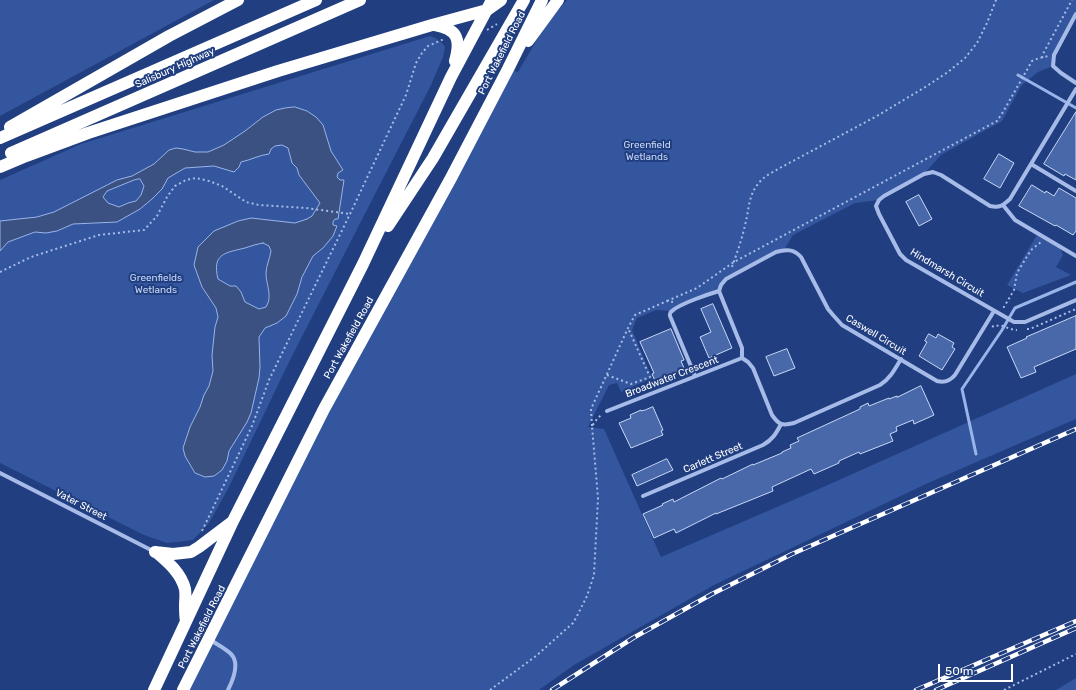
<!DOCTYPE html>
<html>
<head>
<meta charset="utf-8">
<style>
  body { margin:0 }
  #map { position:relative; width:1076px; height:690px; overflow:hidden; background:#203e80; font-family:Rubik,sans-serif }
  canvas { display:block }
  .scale { position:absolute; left:938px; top:664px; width:75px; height:18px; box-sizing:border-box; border:2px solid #fff; border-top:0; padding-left:5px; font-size:12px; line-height:14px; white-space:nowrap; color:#fff; -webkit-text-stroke:3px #203e80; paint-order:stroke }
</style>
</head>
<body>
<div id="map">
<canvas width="1076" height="690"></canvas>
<div class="scale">50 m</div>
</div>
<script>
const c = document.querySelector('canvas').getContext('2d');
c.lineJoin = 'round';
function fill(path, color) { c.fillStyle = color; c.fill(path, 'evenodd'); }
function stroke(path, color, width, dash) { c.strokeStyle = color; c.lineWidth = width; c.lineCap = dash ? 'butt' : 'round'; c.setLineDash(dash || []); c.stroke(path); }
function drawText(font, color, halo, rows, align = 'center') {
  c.font = font + ' Rubik,sans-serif'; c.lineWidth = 4; c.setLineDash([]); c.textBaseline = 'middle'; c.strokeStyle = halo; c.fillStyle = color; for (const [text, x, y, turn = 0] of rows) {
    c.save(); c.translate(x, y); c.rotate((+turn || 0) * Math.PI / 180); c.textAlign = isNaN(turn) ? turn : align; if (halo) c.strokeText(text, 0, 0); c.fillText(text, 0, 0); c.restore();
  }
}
fill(new Path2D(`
  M0,0H214L0,116Z
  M567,0H1076V14L1058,46L1053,66L1038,72L1021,86L1002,121L941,155L924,174L879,200L855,203L793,235L784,250L726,279L719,291L671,311L656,310L637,318L632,330L652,378L621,392L617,383L609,385L588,427L604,429L661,557L821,488L1076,374V419L928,483L714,585L574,665L539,690H183L508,69L518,72L538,38L551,18Z
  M430,36C436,38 441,41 445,47L443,57L431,85L290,360L228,489L209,523L193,540L167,543L144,535L0,463V180L81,144Z
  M1037,235L1060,248L1063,255L1056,267L1071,275L1023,293L1007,285Z
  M1076,678V690H1056Z`), '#34569e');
const water = new Path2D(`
  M295,107L307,111L316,117L323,125L331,151L343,170L338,173L337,177L340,180H344L338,219H335L333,222V225L337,226L333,236L323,248L313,256L302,277L297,294L286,316L277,323L265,328L259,337L260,367L259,378L251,413L247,422L229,451L227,461L222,470L214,476L205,477L195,473L185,456L183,448L190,427L200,407L204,395L209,386L213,371L212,355L215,327L218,317L216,308L202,287L194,265L198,247L214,231L238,221L251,218L295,223L307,219L312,216L320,203L299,175L297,168L292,163L288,148L282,145L275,146L271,149L269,154C259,155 251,160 241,162L239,167L234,172L214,166L185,168L168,178L162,189L152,199L140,209L117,222L73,224L57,231L46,233L35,232L8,242L0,251V221L37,217L54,212L117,180L132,176L154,164L169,150L176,148L183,149L195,152H208L224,145L245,131L263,117L276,110L285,108ZM140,179L144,186L141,195L136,201L128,203L119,207L108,203L103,197L107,191L134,180ZM263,243L269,246L271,251C270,258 266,266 266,273C266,285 273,296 266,307L259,309L245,302L241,292L236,286H230L218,279C212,254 224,253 245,248C251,246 257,244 263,243Z`);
fill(water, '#3b5182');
stroke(water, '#99b4e9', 1);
stroke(new Path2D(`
  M1018,75L1076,108
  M976,454L962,389L1002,330L1015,308L1076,282`), '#99b4e9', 3);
const building = new Path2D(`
  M1076,112V180L1065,174L1064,176L1044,164Z
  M999,154L1014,163L1000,188L984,179Z
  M1032,185L1045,193L1046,191L1054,196L1059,188L1076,198V231L1073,235L1056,225L1055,226L1019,206Z
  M919,195L932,219L919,226L906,202Z
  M713,304L732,348L709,358L700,337L711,332L701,309Z
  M1076,316V349L1034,367L1036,372L1021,378L1007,347L1027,338L1026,337L1054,325Z
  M671,329L684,360L681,361L684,368L655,381L652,374L654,373L640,342Z
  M929,334L936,338L938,334L954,343L952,347L955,349L942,370L919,356L927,342L925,341Z
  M787,349L795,368L774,376L766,357Z
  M921,386L934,415L914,424L913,420L896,427L897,431L890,434L893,441L860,454L859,452L839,461V463L814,474L811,469L772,487L773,491L716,514V513L676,533L674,529L654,538L643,514L663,505L662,504L673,499L674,502L721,478L722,479L753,464V465L782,453V452L791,448L790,445L799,441L797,438L847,415L860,409V407L868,403L869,406L889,398V399L897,396V397Z
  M653,407L663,430L661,431L663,435L631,448L619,423L631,418L630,415L641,410V411L645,410Z
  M667,459L673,470L637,486L632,475Z`);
fill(building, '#4968a9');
stroke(building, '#c9d8f6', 1);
stroke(new Path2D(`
  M487,30L497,24
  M1042,58L1044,52L1072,0
  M732,267C737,253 742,239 745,225C749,211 748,196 758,184C763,177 771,173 778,169L877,116L927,86L948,72L965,58L977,43L987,23L996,0
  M0,272L31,257L99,235L144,230L157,216L167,197L175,186L186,180L196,178L209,181L222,186L246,202L259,205L306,208L350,214
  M667,301L697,288L734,262L997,121L1003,112L1032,61L1039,58L1049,56
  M1003,307H1004L1014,290L1017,273L1031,250L1041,242
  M992,326L994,327L996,326C1003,324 1009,330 1017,330
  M1027,329H1030L1076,309
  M607,375L631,384L650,377L628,328
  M592,426L591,409L628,328L635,315L667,301L673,302
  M202,531L252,426L269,380L350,214L406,95L416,63L422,53L428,46L444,39
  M490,690L536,656L573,623L576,618L587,596L594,575L598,498L592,426L597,419L602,414
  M1004,690L1076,654`), '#a6bbe8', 2, [2, 3]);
stroke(new Path2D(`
  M1076,14L1054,55L1053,66L1061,73L1076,83
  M1076,89L1010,199C1002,206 1000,208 990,206L941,175L933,172L924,174L884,196L879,200L876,206L879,214L900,254L906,260L1014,322H1025L1076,300
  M1031,164L1076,191
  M1003,205L1015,220L1076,256
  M901,359C895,369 890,379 880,385L794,423C782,426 779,425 772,415L753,368L748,362L742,358V348L719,291L721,285L726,279L776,252C786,249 794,249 801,257L828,309L833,315L842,325L937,381C945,383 950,381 955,375L994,311
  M695,376L670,316C670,313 669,313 672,311C679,304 709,294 719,291
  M607,411L742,358
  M0,473L153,551
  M643,496L763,445C772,440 776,434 781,424
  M209,639C216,644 225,648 231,654C240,663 233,680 228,690`), '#a6bbe8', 4);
stroke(new Path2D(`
  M435,25C458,29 461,40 455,61
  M528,41L558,0
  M10,127L169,36L238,0
  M0,138L316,0
  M11,153L360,0
  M0,167L26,156L88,133L278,71L432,25L487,10L501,0
  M388,226L433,158L524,0
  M155,552L173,554L191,552L199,547L232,522
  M156,552C168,562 181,573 185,589C186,595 185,600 185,605C185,610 185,616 186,621
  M154,690L233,521L363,264L451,77L492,0
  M183,690L324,409L451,178L508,69L542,0`), '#fff', 12);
const rail = new Path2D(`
  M552,690L633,638L712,594L792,554L1076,429
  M916,690L1076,621
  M936,690L1076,628`);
stroke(rail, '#fff', 4.5);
stroke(rail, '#203e80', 3, [9]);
drawText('10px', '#fff', '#203e80', [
  ["Port Wakefield Road",502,53,-63],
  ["Salisbury Highway",175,68,-24],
  ["Hindmarsh Circuit",947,273,31],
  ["Caswell Circuit",876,335,31],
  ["Port Wakefield Road",349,338,-61],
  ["Broadwater Crescent",672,377,-21],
  ["Carlett Street",713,458,-23],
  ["Vater Street",81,505,27],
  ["Port Wakefield Road",202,627,-63]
]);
drawText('10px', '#c9d8f6', '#203e80', [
  ["Greenfield",647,145],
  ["Wetlands",647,157],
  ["Greenfields",156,278],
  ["Wetlands",156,290]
]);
</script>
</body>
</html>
